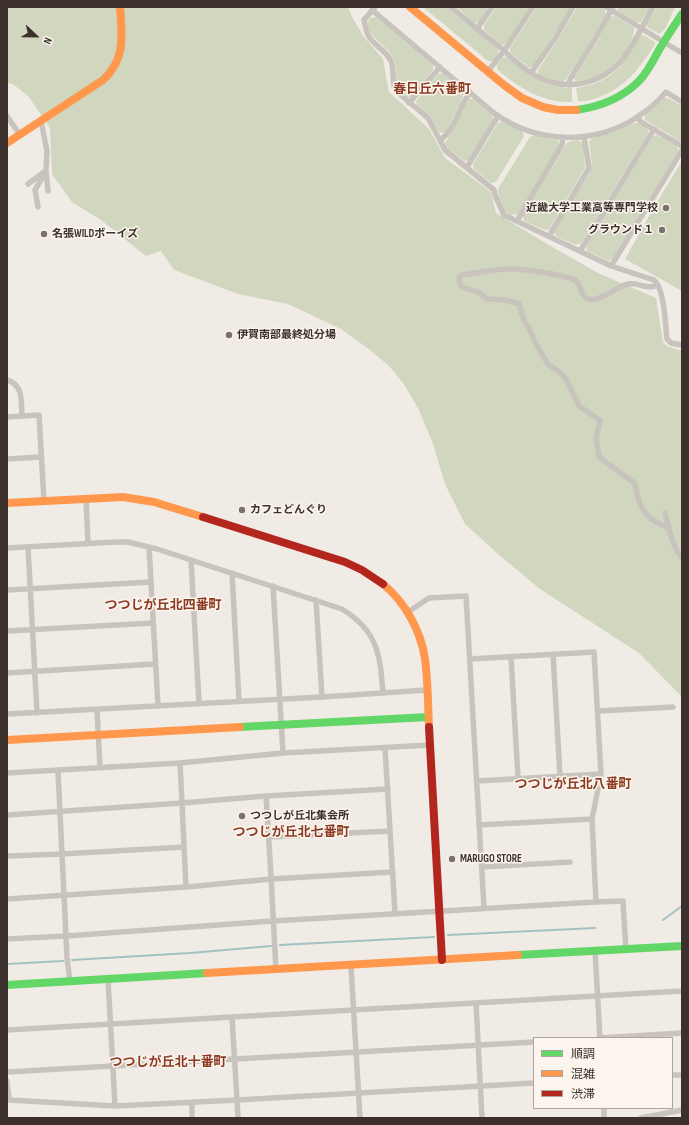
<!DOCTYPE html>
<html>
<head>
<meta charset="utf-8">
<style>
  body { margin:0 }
  #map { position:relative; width:689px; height:1125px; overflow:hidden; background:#f0ebe5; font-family:"Sofia Sans Condensed","Noto Sans JP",sans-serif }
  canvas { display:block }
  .frame { position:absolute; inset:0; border:8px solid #3b302b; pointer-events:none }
  .legend { position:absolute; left:533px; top:1037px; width:140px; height:72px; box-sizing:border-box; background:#fbf5ee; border:1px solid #aea6a0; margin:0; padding:5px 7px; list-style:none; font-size:12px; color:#3b302b }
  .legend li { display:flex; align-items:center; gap:8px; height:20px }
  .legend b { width:20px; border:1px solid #aea6a0 }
  .north { position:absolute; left:16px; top:16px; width:40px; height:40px; -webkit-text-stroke:3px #fbf5ee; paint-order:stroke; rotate:112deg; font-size:11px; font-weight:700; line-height:16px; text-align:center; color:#3b302b }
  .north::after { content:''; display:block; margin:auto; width:14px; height:18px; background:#3b302b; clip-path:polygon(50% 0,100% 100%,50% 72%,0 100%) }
</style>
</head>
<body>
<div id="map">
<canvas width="689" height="1125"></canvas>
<div class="frame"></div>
<ul class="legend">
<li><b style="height:5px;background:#63d668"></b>順調</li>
<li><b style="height:5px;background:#ff974d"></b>混雑</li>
<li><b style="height:5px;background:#b3261e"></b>渋滞</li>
</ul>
<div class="north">N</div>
</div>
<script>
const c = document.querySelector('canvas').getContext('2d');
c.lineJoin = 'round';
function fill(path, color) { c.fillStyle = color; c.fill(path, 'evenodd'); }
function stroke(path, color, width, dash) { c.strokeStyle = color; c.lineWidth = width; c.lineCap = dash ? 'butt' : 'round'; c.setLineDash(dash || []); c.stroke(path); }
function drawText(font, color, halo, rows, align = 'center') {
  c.font = font + ' "Sofia Sans Condensed","Noto Sans JP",sans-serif'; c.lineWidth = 3; c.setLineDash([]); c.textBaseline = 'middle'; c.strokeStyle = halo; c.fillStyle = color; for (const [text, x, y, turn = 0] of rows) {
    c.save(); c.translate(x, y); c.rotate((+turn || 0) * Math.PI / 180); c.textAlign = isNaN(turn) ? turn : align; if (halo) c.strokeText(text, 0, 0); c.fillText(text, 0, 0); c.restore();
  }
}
fill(new Path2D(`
  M7,7H348L353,19L364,37L383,59L389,92L429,129L445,158L491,192L496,213L547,244L598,273L656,298L663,342L667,346L682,351V697L639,653L540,589L498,554L465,524L445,484L433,444L419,410L404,384L389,366L370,350L341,329L288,304L238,294L174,270L161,251L146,256L101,220L72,202L52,174L50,128L29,97L13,84L7,83Z
  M423,7H447L498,49V54L493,61H488Z
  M457,7H488L479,22L474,23Z
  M496,7H530L506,44L501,45L484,30V25Z
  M537,7H570L560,25L533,67H528L510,52V48Z
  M577,7H600L604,9L606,14L584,53L565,80L561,82L549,80L538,75V70L559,38Z
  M617,7H650L641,22L637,23L618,11Z
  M657,7H675C670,16 668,29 659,34L647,27L646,24Z
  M615,16L634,28C635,44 613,68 600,75C593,79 584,80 576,82L574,78L596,44L610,17Z
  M376,17L433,65V70L411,97H407C388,81 403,70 390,53C383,43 361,32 370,18Z
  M640,35H643L655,42V44C639,69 625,89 596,98C590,100 584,102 578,101L576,88C612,83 624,65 640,35Z
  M507,57C530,77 541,86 572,88V102C542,103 519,88 497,69V65L502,58Z
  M443,73L464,91C464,98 450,125 445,133L439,132L430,116L417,105L416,101L438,74Z
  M663,98H668L682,106V141H680L645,120V115Z
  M469,99H473L492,115L493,119L469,160L464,161L447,148L445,143L459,119Z
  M502,122L522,131L524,136L496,182L491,183L474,169L473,164L498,123Z
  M634,123H638L647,128L648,133L581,243L576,245L556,236L554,231L590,173L592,165L589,142L591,139L615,132Z
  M535,135L544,138L558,140L560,145L518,214C516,214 513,215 511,215C503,213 498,196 498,189L530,137Z
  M657,135L677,146L678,151L612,259L608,261L587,251L586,246L653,136Z
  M578,140L583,143L585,168L549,229L545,230L524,221L523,216L567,143L571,141Z
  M682,161V291L625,259L657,202Z`), '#d1d6bf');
stroke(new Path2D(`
  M663,920L682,906
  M448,935L595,928
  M280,945L434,937
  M72,960L190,953L271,946
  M7,964L63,961`), '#a1c2c1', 2);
stroke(new Path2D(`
  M375,7L364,20C365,24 366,31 368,35C373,45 386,50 391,61C395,71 391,82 396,91L428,118L445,150L494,190L495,195L504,215L611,266L654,280C665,290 665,324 667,339L671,343L682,345
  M451,7C468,21 484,35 501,48C511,57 520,66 531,73C560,92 597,87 620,62C632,49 644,23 653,7
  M606,7L682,53
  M372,10L494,113C538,145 599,146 643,113C652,107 659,100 666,92L682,102
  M477,29L492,7
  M488,71L504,51L533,7
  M531,73L556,37L573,7
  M569,85L570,79L594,41L613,7
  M409,103L440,67
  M7,116L20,135
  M637,117L641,122L682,146
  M41,121L47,151L46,171L48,191
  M440,140C456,129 459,107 470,92
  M467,167L498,116
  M28,184L44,172
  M38,207L35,190L46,171
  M517,221L562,145L563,137
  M549,236L589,168L584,137
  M580,251L654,129
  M611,266L682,150
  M658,285C645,291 636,280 625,285C615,288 598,303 588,299C580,296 582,285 575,280C560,274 525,269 509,269C494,269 478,273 462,275L460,276L459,281L462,287L478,292L487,299L506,300L519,304L524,321L529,328L536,344L548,364L558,371L566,379L579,406L589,413L600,420L596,439L599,456L604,461L633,482L635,485C640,510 645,519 669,528
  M7,380C24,385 21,402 22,416
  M7,417L39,415L44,501
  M7,459L41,457
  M86,498L88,543
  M665,513C669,528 672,546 682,558
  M28,547L37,713
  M149,547L158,706
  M7,548L116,542H128L157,549L342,609C378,631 380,655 383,693
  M191,560L199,703
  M232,573L239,701
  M273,586L283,753
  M7,590L151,582
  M316,600L322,697
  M408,612L429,598L466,596L484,908
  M7,631L153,623
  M553,654L560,776
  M511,657L518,778
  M7,673L155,664
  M97,710L100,767
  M598,711L673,707
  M7,714L322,697L427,690
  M385,748L395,913
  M58,771L67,958L70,982
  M7,773L180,763L283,753L430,745
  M477,781L601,774
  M266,796L388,789
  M7,815L182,803L180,763
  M479,825L592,819
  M269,837L390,831
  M7,856L62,854L184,847
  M482,867L570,862
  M7,899L186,887
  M596,902L623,901L626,950
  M7,939L66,936L273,921L596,902L592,819L601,774L594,652L470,659
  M595,951L600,1038
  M351,966L360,1118
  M276,970C273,912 270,854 266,796L182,803L186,887L271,879L393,872
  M108,979L115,1106
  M476,1003L482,1118
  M232,1017L237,1100L534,1083
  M7,1030L682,991
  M599,1038L682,1033
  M7,1072L534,1042
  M672,1075H682
  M7,1081L9,1100L115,1106L237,1100L238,1118
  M192,1103V1118
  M604,1108V1118
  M641,1118L682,1110`), '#c9c3be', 5.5);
stroke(new Path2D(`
  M576,110C599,107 622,98 639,81C647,73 653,61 659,50C666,38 674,26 682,14
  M240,727L428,717
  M518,955L682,946
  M7,985L207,973`), '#63d668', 8);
stroke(new Path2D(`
  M410,7L504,85L522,98L543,107L558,110H576
  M7,143L103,80C126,59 122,36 120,7
  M7,503L123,497L154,502L203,517
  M383,584C405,602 421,631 425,659C428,681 428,705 429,727
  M7,740L240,727
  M207,973L518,955`), '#ff974d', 8);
stroke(new Path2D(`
  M203,517L345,562L362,570L383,584
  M429,727L442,960`), '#b3261e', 8);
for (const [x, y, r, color] of [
  [666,208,4,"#7a716c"],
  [662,230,4,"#7a716c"],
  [44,234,4,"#7a716c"],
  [229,335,4,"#7a716c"],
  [242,510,4,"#7a716c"],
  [242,816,4,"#7a716c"],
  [452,859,4,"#7a716c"]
]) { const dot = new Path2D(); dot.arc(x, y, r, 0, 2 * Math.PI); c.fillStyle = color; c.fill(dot); stroke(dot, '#fbf5ee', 1.5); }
drawText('bold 11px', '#3b302b', '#fbf5ee', [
  ["近畿大学工業高等専門学校",658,208,"right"],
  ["グラウンド１",654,230,"right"],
  ["名張WILDボーイズ",52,234],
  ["伊賀南部最終処分場",237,335],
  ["カフェどんぐり",250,510],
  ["つつしが丘北集会所",250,816],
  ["MARUGO STORE",460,859]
], 'left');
drawText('bold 13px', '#8c3b22', '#fbf5ee', [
  ["春日丘六番町",432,90],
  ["つつじが丘北四番町",163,606],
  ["つつじが丘北八番町",573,785],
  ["つつじが丘北七番町",291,833],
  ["つつじが丘北十番町",168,1063]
]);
</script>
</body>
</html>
